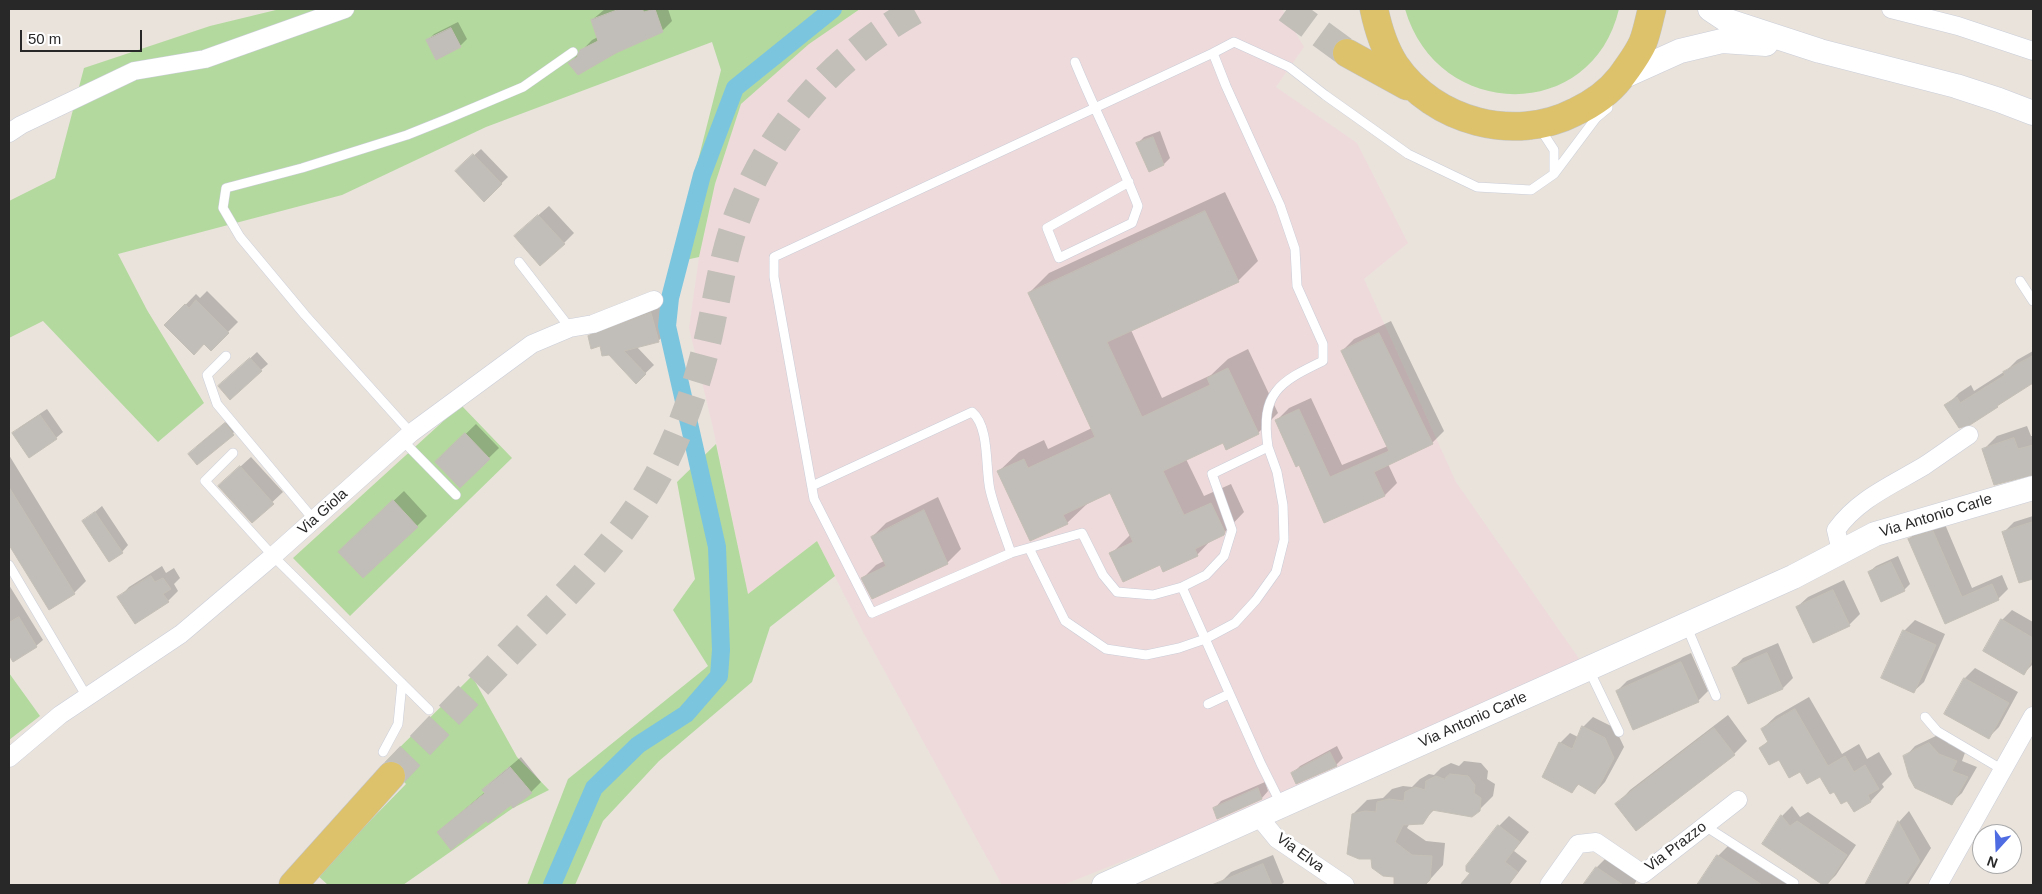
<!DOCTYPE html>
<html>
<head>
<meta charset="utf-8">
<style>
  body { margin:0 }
  #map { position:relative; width:2042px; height:894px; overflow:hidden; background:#e9e3dc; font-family:Helvetica,sans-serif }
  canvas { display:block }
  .frame { position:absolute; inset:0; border:10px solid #282828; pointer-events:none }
  .north { position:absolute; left:1972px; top:824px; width:50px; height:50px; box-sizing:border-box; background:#fff; border:1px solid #a9a9a9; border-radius:50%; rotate:200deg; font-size:14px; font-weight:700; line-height:20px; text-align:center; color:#282828 }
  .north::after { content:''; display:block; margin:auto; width:18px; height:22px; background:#4f6ce3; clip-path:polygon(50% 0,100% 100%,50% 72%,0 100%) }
  .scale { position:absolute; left:20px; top:30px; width:122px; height:22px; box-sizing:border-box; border:2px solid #282828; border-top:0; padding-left:6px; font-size:15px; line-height:18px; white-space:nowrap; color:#282828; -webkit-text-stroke:4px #fff; paint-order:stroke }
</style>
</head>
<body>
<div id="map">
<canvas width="2042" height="894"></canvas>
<div class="frame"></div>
<div class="north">N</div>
<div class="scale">50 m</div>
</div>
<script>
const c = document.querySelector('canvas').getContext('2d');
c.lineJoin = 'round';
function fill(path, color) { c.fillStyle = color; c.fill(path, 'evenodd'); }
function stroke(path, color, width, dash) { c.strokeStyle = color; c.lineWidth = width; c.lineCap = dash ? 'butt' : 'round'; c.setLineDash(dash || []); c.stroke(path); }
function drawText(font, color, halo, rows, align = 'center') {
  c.font = font + ' Helvetica,sans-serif'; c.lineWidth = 5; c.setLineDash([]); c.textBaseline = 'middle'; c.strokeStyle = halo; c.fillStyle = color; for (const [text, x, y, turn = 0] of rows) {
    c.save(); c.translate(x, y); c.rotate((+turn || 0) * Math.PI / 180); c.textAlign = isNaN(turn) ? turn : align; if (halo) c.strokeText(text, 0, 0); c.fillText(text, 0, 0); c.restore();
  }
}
fill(new Path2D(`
  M860,9H1282L1304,47L1276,87L1357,143L1408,243L1364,279L1456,482L1580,660L1218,823L1063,885H1002L862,630L817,541L748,595L713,428L689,328L699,257L715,184L741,104L809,43Z`), '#efdadb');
fill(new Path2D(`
  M280,9H860L809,44L741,104L715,184L699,257L672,263L721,70L712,42L486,127L342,195L118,254L147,310L204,403L158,442L43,321L9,338V201L55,178L84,68L210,26Z
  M1405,9H1619C1592,124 1437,121 1405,9Z
  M461,405L512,458L350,616L293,558Z
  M716,444L748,594L817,541L835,576L770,627L752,682L659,761L603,821L575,885H527L568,779L708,666L673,610L695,579L677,482Z
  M9,673L40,716L9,740Z
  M472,676L517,757L549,790L513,808L403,885H328L317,875L406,784L385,762Z`), '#b3d99e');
fill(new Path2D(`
  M605,9H668L672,21L662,31L570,63L592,40L598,37L592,20Z
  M458,22L467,39L460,46L427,41L434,34Z
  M1160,131L1170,158L1164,164L1137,144L1144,137Z
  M481,149L508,177L484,200L457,171Z
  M1225,192L1258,261L1238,281L1131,330L1162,398L1211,375L1228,359L1248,349L1278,413L1258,433L1224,441L1186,459L1204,496L1231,484L1244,512L1223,534L1212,539L1197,555L1111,554L1131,534L1111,491L1087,504L1067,523L999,471L1019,452L1044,440L1048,449L1092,428L1029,293L1049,273Z
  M549,206L574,233L564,243L526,226Z
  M207,291L238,322L211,349L204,342L166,325L196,294L200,298Z
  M659,305L667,333L658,341L636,346L654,365L636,382L601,344L589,336L597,328Z
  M1391,321L1444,431L1432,443L1388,464L1397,483L1385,495L1325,521L1299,464L1277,420L1289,408L1311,398L1342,465L1388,446L1342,351L1354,339Z
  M2033,351V387L2031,383L1970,424L1946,406L1959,393L1971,385L1974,391L2007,370L2017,360Z
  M257,352L268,364L261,370L227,380Z
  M47,409L63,432L56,438L14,433L20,427Z
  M232,417L240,427L198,463L196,447Z
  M476,424L499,448L460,486L437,462Z
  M2027,426L2031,436H2033V474L1984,449L1997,436Z
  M9,455L86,581L74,593L49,608L9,543Z
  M251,457L283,492L252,521L219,486Z
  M404,491L427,516L417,526L350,542Z
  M938,497L961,549L947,563L863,578L876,565L884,561L872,537L886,523Z
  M102,506L128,545L122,552L84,521Z
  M2033,516V578L2020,582L2004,532L2014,522Z
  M1944,522L1972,588L2002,575L2008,589L1998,599L1945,622L1909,539L1919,529Z
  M1898,556L1910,584L1904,590L1869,572L1876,566Z
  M162,566L166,573L174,568L180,578L174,584L178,591L168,601L119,598L129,587Z
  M1844,580L1860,614L1850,624L1814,641L1797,607L1808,597Z
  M9,585L43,640L36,646L13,660L9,653Z
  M2012,610L2033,622V664L2024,673L2002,620Z
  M1915,620L1945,634L1924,682L1913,692L1883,678L1904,631Z
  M1778,643L1793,678L1783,688L1748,703L1733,669L1743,658Z
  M1691,653L1708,691L1698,701L1617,691L1627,681Z
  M1975,668L2018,692L1999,727L1989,737L1945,713L1965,678Z
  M1809,697L1842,754L1859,744L1867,759L1879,752L1892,774L1882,784L1884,787L1871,801L1854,810L1848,799L1835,790L1820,775L1800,770L1761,748L1769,740L1762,729L1776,716Z
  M1728,715L1747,741L1734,754L1617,804L1630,790Z
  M1593,717L1615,728L1624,747L1605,782L1595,793L1579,784L1572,791L1560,743L1570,733L1578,737L1583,727Z
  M1940,734L1949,744L1966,750L1962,761L1977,767L1962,793L1951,803L1905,757L1915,746Z
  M1337,746L1343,758L1336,765L1293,773L1300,766Z
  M521,757L541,782L531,792L511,803L438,832L485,792L484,790L494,780Z
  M1464,761L1481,763L1488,771L1487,779L1495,784L1493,796L1479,810L1435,809L1422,822L1410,823L1407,828L1426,841L1445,843L1443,865L1425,885L1395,884V876L1372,858L1353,814L1367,800L1383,798L1392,789L1403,786L1412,787L1420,779L1429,774L1434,775L1441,768L1451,763L1459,766Z
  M1265,782L1268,791L1262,798L1218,818L1215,808L1221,801Z
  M1792,806L1800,817L1808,812L1856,845L1836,875L1826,885L1764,843L1782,816Z
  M1909,811L1931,848L1908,885H1866L1899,822Z
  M1509,816L1529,832L1514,851L1527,861L1509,885H1462L1471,873L1499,826Z
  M1728,846L1771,874L1775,871L1797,885H1698L1718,856Z
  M1273,855L1284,882L1281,885H1222L1221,882L1231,872Z
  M1607,857L1638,878L1634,885H1585L1597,867Z`), '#0003');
stroke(new Path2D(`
  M552,885L594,788L638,745L686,714L719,676L721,650L717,547L667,326L670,298L702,175L735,88L833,9`), '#7bc5df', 18);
const building = new Path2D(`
  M620,9H642L644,12L655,9L663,32L616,53L578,75L568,63L577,57L580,50L598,41L591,20Z
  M451,28L461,47L436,60L426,40Z
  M1153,137L1164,165L1149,172L1136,143Z
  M473,154L502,184L484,202L455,171Z
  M1205,211L1239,282L1107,342L1142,417L1210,385L1207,378L1228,368L1259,434L1226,450L1223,443L1163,471L1184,515L1211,503L1225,532L1224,535L1195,549L1198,556L1163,572L1160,565L1123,582L1109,553L1133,542L1110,493L1063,515L1068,524L1030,541L997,471L1024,459L1028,468L1095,437L1028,293Z
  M538,215L565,244L540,266L514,236Z
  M196,300L229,333L211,351L204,344L194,355L164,325L185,304L189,308Z
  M651,313L659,342L624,351L646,374L636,384L609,355L602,356L600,346L591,349L588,336Z
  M1379,333L1433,444L1374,472L1385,496L1324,523L1299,465L1296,467L1275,420L1299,409L1330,477L1389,451L1341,351Z
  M2033,356V383L1997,406L1998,407L1970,425L1959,428L1944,405L1957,397L1960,403L2005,375L2003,372Z
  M250,358L262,371L230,400L218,386Z
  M40,415L57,439L29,458L12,433Z
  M225,423L234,435L197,465L188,454Z
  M465,433L490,459L460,488L435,462Z
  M2014,438L2018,449L2033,445V475L1994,485L1982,449Z
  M240,466L274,504L252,523L218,486Z
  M9,487L75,594L49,610L9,545Z
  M393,500L418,527L363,578L338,552Z
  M924,510L948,564L872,599L861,578L886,566L871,537Z
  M95,512L123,553L109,562L82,521Z
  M2033,522V579L2019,583L2002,532Z
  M1933,531L1962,597L1992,584L1999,600L1945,624L1908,539Z
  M1891,562L1905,591L1881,602L1868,572Z
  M151,576L155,582L163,578L171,589L163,594L169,602L135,624L117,597Z
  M1833,590L1850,626L1813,643L1796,607Z
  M19,617L37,647L13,662L9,655V623Z
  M2001,619L2033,638V659L2024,675L1983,651Z
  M1903,630L1936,645L1914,693L1881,678Z
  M1767,653L1783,689L1748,704L1732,668Z
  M1681,662L1699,702L1633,730L1616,691Z
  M1964,678L2009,703L1989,739L1944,714Z
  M1795,709L1828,766L1845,756L1854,772L1865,765L1879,789L1868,795L1871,802L1854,812L1847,801L1841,804L1834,792L1830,794L1820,777L1807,784L1800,772L1789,778L1779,760L1769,765L1759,748L1768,742L1761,729Z
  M1582,726L1605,738L1614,758L1595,794L1578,784L1572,793L1542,777L1559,742L1572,749Z
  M1714,728L1735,755L1636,831L1615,804Z
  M1929,743L1939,754L1957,761L1952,771L1968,777L1952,805L1915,788L1909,777L1903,756Z
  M1330,752L1337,766L1296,784L1291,773Z
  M510,767L532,793L513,808L511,805L488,823L486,821L451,850L437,832L485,793L482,790Z
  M1450,774L1468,776L1475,785L1474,793L1481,798L1480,811L1472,817L1432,810L1423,824L1403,825L1395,842L1412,855L1432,856L1430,880L1425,885H1394V877L1383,876L1372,868L1371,859H1359L1347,854L1352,814L1365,811L1376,812L1377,802L1389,799L1404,801L1405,792L1415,787L1425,790L1426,781L1436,776L1444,779Z
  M1258,788L1262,799L1217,819L1213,808Z
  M1781,815L1790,826L1797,821L1847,855L1827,885H1823L1762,844Z
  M1898,821L1920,861L1904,885H1865Z
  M1498,825L1520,842L1505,862L1518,872L1508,885H1460L1470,873L1466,871V866Z
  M1717,855L1762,885H1697Z
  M1263,864L1272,885H1212Z
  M1596,867L1623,885H1583Z`);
fill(building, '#c1bdb8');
stroke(building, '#c4bfb6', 1);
stroke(new Path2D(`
  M1287,9L1347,53
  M391,776C433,732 475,688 518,644C569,592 622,540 658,475C678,438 692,399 703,359C713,322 718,283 728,246C756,144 826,60 918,9`), '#c2beb8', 28, [28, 14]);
const lane = new Path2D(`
  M1075,62C1095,111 1119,157 1138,206L1132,223L1059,258L1047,228L1129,182
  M1554,174L1596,118L1608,108V103
  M519,262L570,328
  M2020,281L2033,301
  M226,356L207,375L217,404L314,520
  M411,433L305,315L240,237L223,208L226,188L302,168L407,135L447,119L523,87L573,52
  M403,441L456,495
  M233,453L205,481L273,556L429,710
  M812,486L972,412C990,427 985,468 990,490C995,511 1004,532 1011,553L872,613L814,499L774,277V257L1213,53
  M1029,548L1065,621L1106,649L1146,655L1179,648L1205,639L1235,623L1256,600L1276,572L1284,540L1283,505L1277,472L1268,447
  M1011,553L1082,533L1103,575L1117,592L1153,595L1182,587
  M9,565L87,697
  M1686,625L1716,696
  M1589,670L1619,732
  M1208,704L1229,694
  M1925,717L1937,731L2003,770
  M383,752L398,724L402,683
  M1281,804L1261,764L1182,587L1206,575L1224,556L1232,530L1212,474L1268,447C1260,393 1279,382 1323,361V344L1297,286L1295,249L1280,205L1226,86L1213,53L1234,42L1289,67L1325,95L1408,154L1477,187L1531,190L1554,174V150L1539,127
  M1705,826L1794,883`);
const street = new Path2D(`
  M1891,9L1958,26L2033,51
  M9,133L21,125L134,71L205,59L345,9
  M1841,551L1836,530C1858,499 1892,485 1924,466C1939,456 1954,445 1969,435
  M9,758L60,715L181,634L273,556L411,433L532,344L570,328L593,324L654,300
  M1259,817L1277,839L1345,885
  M1549,885L1578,844L1596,842L1643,874L1738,800
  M1938,885L2033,716`);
const secondary = new Path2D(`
  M1710,9L1728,21L1820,51L1956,86L1999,100L2033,113
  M1620,78L1680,51L1722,41L1766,44
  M1104,885L1793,577L1875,534L2033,488`);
const primary = new Path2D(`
  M1374,9C1378,28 1384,48 1395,65C1434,122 1515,143 1575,112C1592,104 1609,92 1620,78C1628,67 1638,54 1643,42C1647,32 1649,20 1652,9
  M1347,53L1407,86
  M293,885L391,776`);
stroke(lane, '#cacdd8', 10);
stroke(street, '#cacdd8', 19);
stroke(secondary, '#cacdd8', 25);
stroke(primary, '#c3c3c3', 29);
stroke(lane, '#fff', 9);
stroke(street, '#fff', 18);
stroke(secondary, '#fff', 24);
stroke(primary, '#dec26b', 28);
drawText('15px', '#282828', '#fff', [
  ["Via Giola",323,512,-42],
  ["Via Antonio Carle",1936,516,-17],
  ["Via Antonio Carle",1473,720,-24],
  ["Via Prazzo",1676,847,-37],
  ["Via Elva",1300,853,36]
]);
</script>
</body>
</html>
